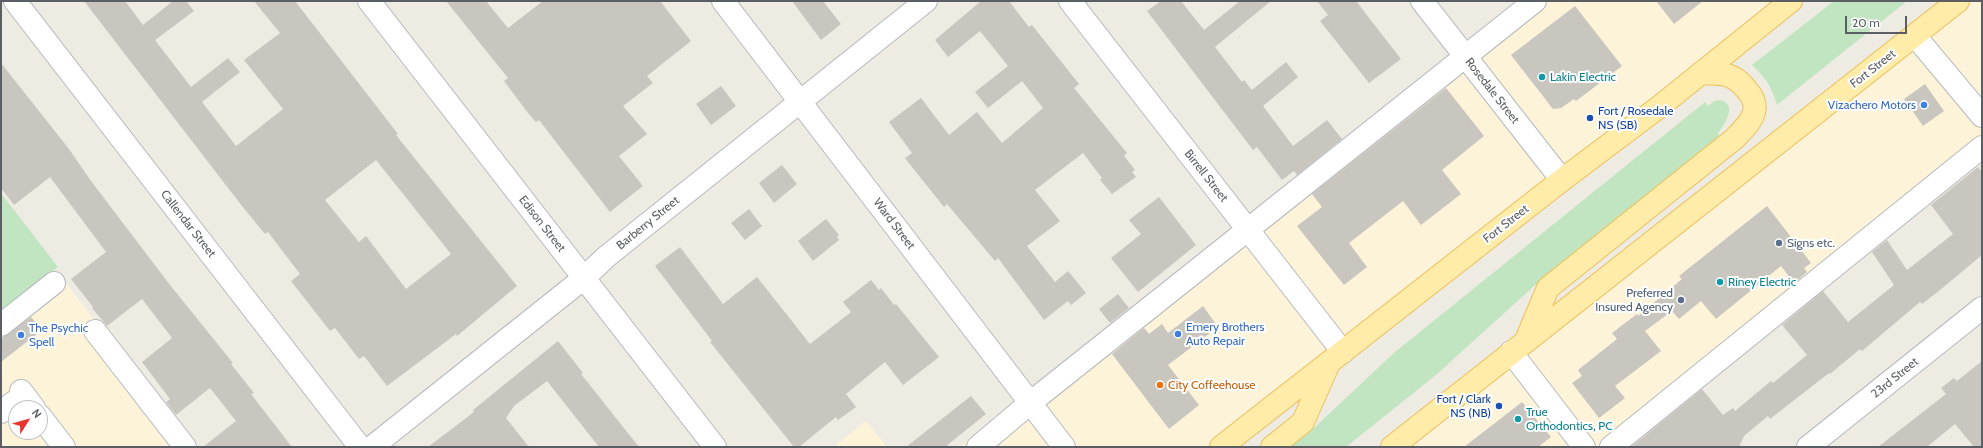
<!DOCTYPE html>
<html>
<head>
<meta charset="utf-8">
<style>
  body { margin:0 }
  #map { position:relative; width:1983px; height:448px; overflow:hidden; background:#eeebe3; font-family:Cabin,sans-serif }
  canvas { display:block }
  .frame { position:absolute; inset:0; border:2px solid #5b5f64; pointer-events:none }
  .north { position:absolute; left:8px; top:400px; width:40px; height:40px; box-sizing:border-box; background:#fff; border:1px solid #bdbfc1; border-radius:50%; rotate:53deg; font-size:11px; font-weight:700; line-height:16px; text-align:center; color:#5b5f64 }
  .north::after { content:''; display:block; margin:auto; width:14px; height:18px; background:#e73730; clip-path:polygon(50% 0,100% 100%,50% 72%,0 100%) }
  .scale { position:absolute; left:1845px; top:16px; width:62px; height:18px; box-sizing:border-box; border:2px solid #5b5f64; border-top:0; padding-left:5px; font-size:12px; line-height:14px; white-space:nowrap; color:#5b5f64; -webkit-text-stroke:3px #fff; paint-order:stroke }
</style>
</head>
<body>
<div id="map">
<canvas width="1983" height="448"></canvas>
<div class="frame"></div>
<div class="north">N</div>
<div class="scale">20 m</div>
</div>
<script>
const c = document.querySelector('canvas').getContext('2d');
c.lineJoin = 'round';
function fill(path, color) { c.fillStyle = color; c.fill(path, 'evenodd'); }
function stroke(path, color, width, dash) { c.strokeStyle = color; c.lineWidth = width; c.lineCap = dash ? 'butt' : 'round'; c.setLineDash(dash || []); c.stroke(path); }
function drawText(font, color, halo, rows, align = 'center') {
  c.font = font + ' Cabin,sans-serif'; c.lineWidth = 4; c.setLineDash([]); c.textBaseline = 'middle'; c.strokeStyle = halo; c.fillStyle = color; for (const [text, x, y, turn = 0] of rows) {
    c.save(); c.translate(x, y); c.rotate((+turn || 0) * Math.PI / 180); c.textAlign = isNaN(turn) ? turn : align; if (halo) c.strokeText(text, 0, 0); c.fillText(text, 0, 0); c.restore();
  }
}
fill(new Path2D(`
  M1535,1H1778L1221,447H959L1023,395Z
  M1958,1H1982V147L1611,447H1392Z
  M1,199L192,447H1ZM16,408H40V432H16Z
  M866,421L887,447H833Z`), '#fdf3d9');
fill(new Path2D(`
  M1834,1H1907L1777,105C1772,87 1765,77 1752,65Z
  M1720,100C1738,104 1725,124 1718,133L1720,137L1533,287L1437,374L1346,447H1290L1316,426L1395,352L1705,102L1708,106L1714,101Z
  M1,193L58,267L1,313Z`), '#c1e5c0');
fill(new Path2D(`
  M84,1H125L143,25L173,1H186L194,11L155,40L191,87L228,58L240,72L202,102L236,146L283,109L244,60L280,33L254,1H295L398,134L396,135L517,286L457,336L456,334L387,386L364,356L359,359L335,328L330,331L291,281L300,274L268,232L265,234L242,206ZM376,160L451,254L406,289L366,236L359,242L325,200Z
  M446,1H486L508,28L543,1H660L691,41L647,76L653,83L623,106L647,134L619,156L643,186L610,212L539,120L536,122L528,113L504,81L508,78Z
  M792,1H823L841,24L821,40Z
  M981,1H1009L1029,27L1032,25L1079,84L1074,88L1127,153L1124,156L1135,170L1132,172L1136,177L1112,194L1100,180L1102,178L1083,153L1035,190L1060,221L1027,246L1055,282L1068,271L1086,293L1071,305L1068,301L1044,320L998,258L995,261L947,204L944,207L916,172L905,158L912,153L889,122L921,98L949,135L977,112L1002,143L1043,108L1022,81L988,108L975,92L1008,66L980,31L948,57L935,40Z
  M1161,1H1181L1204,30L1240,1H1271L1215,47L1242,82L1244,80L1252,90L1286,62L1298,77L1263,106L1293,146L1327,120L1342,139L1297,175L1294,171L1282,180L1257,147L1253,150L1147,11Z
  M1317,1H1356L1401,59L1369,83L1320,21L1328,15Z
  M1656,1H1703L1674,24Z
  M1575,6L1622,66L1576,101L1574,99L1561,108L1553,109L1511,55Z
  M1,63L69,149L91,181L170,285L233,363L231,364L254,393L251,394L292,447H203L236,421L210,388L176,415L166,402L170,399L142,362L172,338L142,299L107,326L92,308L93,307L71,279L106,252L50,177L14,205L1,188Z
  M1925,84L1944,111L1923,126L1904,99Z
  M721,86L736,106L711,125L696,104Z
  M1446,88L1484,136L1442,170L1461,194L1421,225L1403,201L1349,243L1367,267L1344,285L1297,226L1322,207L1312,194Z
  M782,165L797,184L774,203L759,183Z
  M1978,167L1982,172V255L1940,290L1922,304L1920,302L1862,351L1860,349L1830,374L1829,373L1770,419L1768,416L1744,436L1739,447H1631L1702,389L1723,415L1733,408L1735,411L1771,381L1773,383L1807,355L1782,325L1823,291L1848,322L1894,285L1872,252L1887,240L1907,270L1953,234L1931,205Z
  M1159,197L1196,245L1138,292L1111,258L1141,234L1129,220Z
  M1767,206L1811,263L1804,268L1807,272L1794,283L1781,266L1716,319L1701,301L1679,319L1672,311L1645,331L1661,351L1615,386L1625,398L1599,418L1572,383L1582,376L1578,370L1617,339L1612,333L1637,314L1638,316L1682,279L1679,276Z
  M749,209L762,226L745,240L731,223Z
  M826,219L839,235L837,237L839,240L813,261L798,241Z
  M680,247L723,304L757,277L810,344L851,312L843,302L871,280L879,290L881,288L894,305L896,304L939,357L903,385L885,362L846,394L856,407L838,420L836,417L799,447H794L710,342L712,341L655,266Z
  M1118,294L1129,308L1110,323L1099,309Z
  M1203,306L1218,327L1168,365L1199,405L1169,429L1112,354L1144,328L1149,334L1162,324L1168,333Z
  M31,317L42,330L1,362V339Z
  M558,341L583,373L581,374L639,447H599L547,381L514,406L506,418L529,447H428L474,412L473,410Z
  M1982,361V447H1974L1955,424L1927,447H1878L1946,394L1941,388L1954,378L1957,381Z
  M971,396L986,414L945,447H906Z
  M1522,402L1551,437L1538,447H1464Z`), '#c9c6c0');
const minor = new Path2D(`
  M15,1L360,447
  M369,1L715,447
  M723,1L1064,447
  M1070,1L1343,352
  M1422,1L1562,180
  M1915,36L1982,116
  M1,325L54,283
  M95,331L185,447
  M1511,352L1584,447
  M21,391L34,408
  M1,412L14,402
  M40,416L64,447
  M372,447L584,278L606,257L926,1
  M978,447L1030,403L1535,1
  M1611,447L1982,147
  M1808,447L1982,308`);
const major = new Path2D(`
  M1527,338L1548,288L1734,139C1749,124 1765,109 1746,89C1740,82 1735,77 1726,75C1719,73 1709,74 1701,73
  M1221,447L1562,180L1659,107L1791,1
  M1272,447L1303,422L1329,363
  M1392,447L1958,1`);
stroke(minor, '#b6b9bd', 24);
stroke(major, '#efbf5b', 24);
stroke(minor, '#fff', 22);
stroke(major, '#feeca8', 22);
for (const [x, y, r, color] of [
  [1542,77,4,"#0f9aa8"],
  [1924,105,4,"#3f7fe0"],
  [1590,118,4,"#1a4fb4"],
  [1779,243,4,"#5c6f8a"],
  [1720,282,4,"#0f9aa8"],
  [1681,300,4,"#5c6f8a"],
  [1178,334,4,"#3f7fe0"],
  [21,335,4,"#3f7fe0"],
  [1160,385,4,"#e8710a"],
  [1499,406,4,"#1a4fb4"],
  [1518,419,4,"#0f9aa8"]
]) { const dot = new Path2D(); dot.arc(x, y, r, 0, 2 * Math.PI); c.fillStyle = color; c.fill(dot); stroke(dot, '#fff', 1.5); }
drawText('12px', '#5b5f64', '#fff', [
  ["Fort Street",1873,69,-38],
  ["Rosedale Street",1492,91,52],
  ["Birrell Street",1206,176,52],
  ["Barberry Street",648,223,-39],
  ["Callendar Street",188,224,52],
  ["Edison Street",542,224,52],
  ["Ward Street",894,224,53],
  ["Fort Street",1506,224,-38],
  ["23rd Street",1895,378,-39]
]);
drawText('12px', '#0d838f', '#fff', [
  ["Lakin Electric",1550,77],
  ["Riney Electric",1728,282],
  ["True",1526,412],
  ["Orthodontics, PC",1526,426]
], 'left');
drawText('12px', '#366cbe', '#fff', [
  ["Vizachero Motors",1916,105,"right"],
  ["Emery Brothers",1186,327],
  ["Auto Repair",1186,341],
  ["The Psychic",29,328],
  ["Spell",29,342]
], 'left');
drawText('12px', '#164399', '#fff', [
  ["Fort / Rosedale",1598,111],
  ["NS (SB)",1598,125],
  ["Fort / Clark",1491,399,"right"],
  ["NS (NB)",1491,413,"right"]
], 'left');
drawText('12px', '#4e5e75', '#fff', [
  ["Signs etc.",1787,243],
  ["Preferred",1673,293,"right"],
  ["Insured Agency",1673,307,"right"]
], 'left');
drawText('12px', '#c56008', '#fff', [
  ["City Coffeehouse",1168,385]
], 'left');
</script>
</body>
</html>
